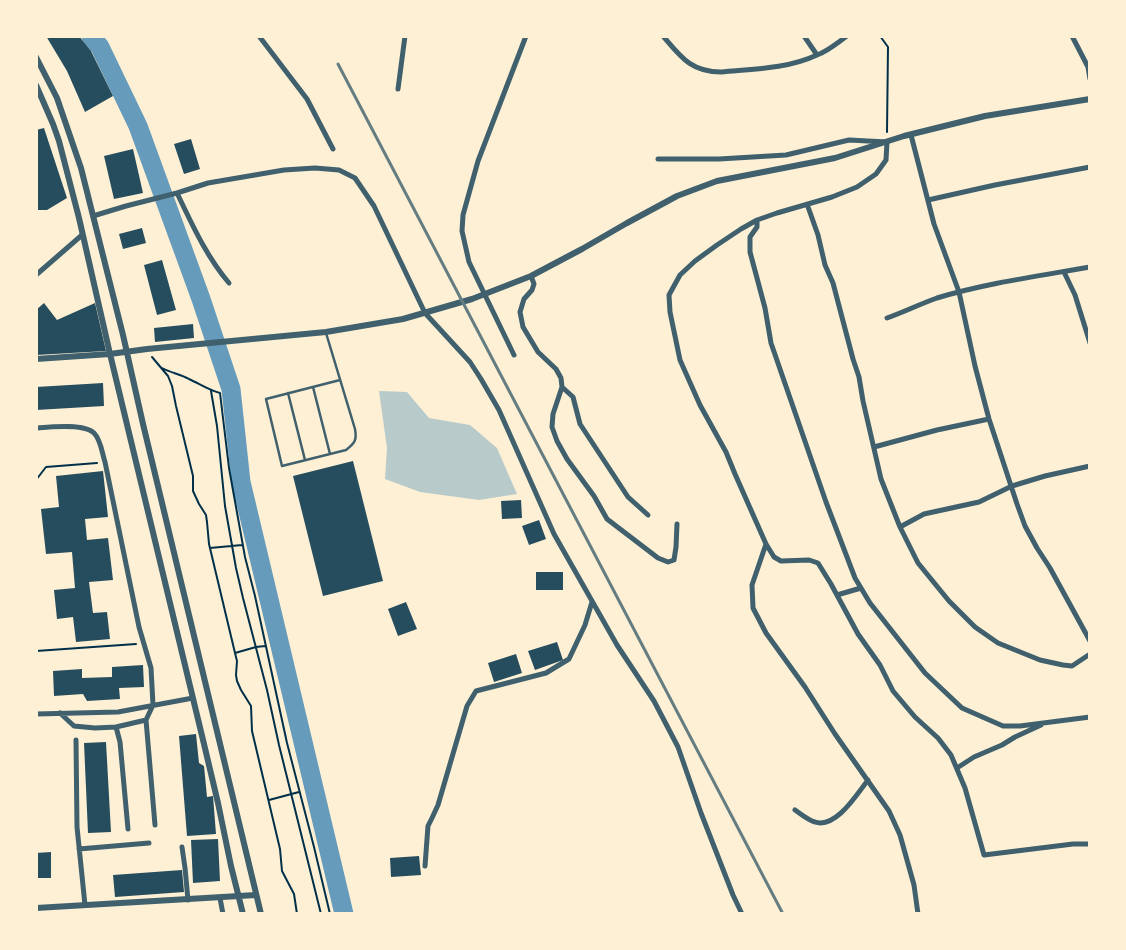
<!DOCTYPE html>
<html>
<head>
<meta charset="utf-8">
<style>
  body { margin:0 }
  #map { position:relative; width:1126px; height:950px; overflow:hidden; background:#fdf0d5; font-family:"IBM Plex Sans",sans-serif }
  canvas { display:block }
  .frame { position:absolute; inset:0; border:38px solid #fdf0d5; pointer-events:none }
</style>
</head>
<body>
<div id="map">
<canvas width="1126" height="950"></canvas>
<div class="frame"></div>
</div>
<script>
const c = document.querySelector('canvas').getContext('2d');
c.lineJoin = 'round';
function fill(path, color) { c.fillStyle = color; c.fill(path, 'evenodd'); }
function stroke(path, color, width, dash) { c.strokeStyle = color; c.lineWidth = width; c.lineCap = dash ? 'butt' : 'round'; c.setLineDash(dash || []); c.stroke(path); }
fill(new Path2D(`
  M379,391L407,392L429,418L470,425L497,448L517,494L479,500L420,492L385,479L387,448Z`), '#b9caca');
stroke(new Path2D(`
  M91,36L100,47L138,126L201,299L231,389L241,482L344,914`), '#669bbc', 19);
fill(new Path2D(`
  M46,36H79L91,51L113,96L85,112L67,71Z
  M44,128L67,198L47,210H36V130Z
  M191,139L200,169L184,174L174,144Z
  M133,149L143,193L114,199L104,156Z
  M142,228L146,243L123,249L119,234Z
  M162,260L176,310L157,315L144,265Z
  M44,303L57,320L95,303L106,351L36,355V310Z
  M193,324L194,338L155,342L154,328Z
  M103,383L104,406L36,410V387Z
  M353,461L383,581L323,596L293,476Z
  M103,471L108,517L85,519L87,540L108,538L113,580L89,582L93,613L107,612L110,639L76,642L73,617L57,619L54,590L75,588L72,552L46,554L41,509L59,507L56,476Z
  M521,500L522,518L502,519L501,501Z
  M539,520L546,539L529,545L522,526Z
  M536,572H563V590H536Z
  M406,602L417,629L398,636L388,609Z
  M557,642L563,660L535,670L528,651Z
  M516,654L522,673L494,682L488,663Z
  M143,665L144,687L119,688L120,699L87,701L83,694L54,696L53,671L82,669V678L112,677V667Z
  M196,734L199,763L204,766L207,797L213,796L216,834L187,836L179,736Z
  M106,742L111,832L88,833L84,743Z
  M218,839L220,881L193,883L191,840Z
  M51,852V878H36V853Z
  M419,856L421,875L391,877L390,858Z
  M182,870L184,892L115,897L113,875Z`), '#264d5e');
stroke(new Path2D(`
  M880,36L888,47L887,132
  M152,357L168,376L172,386L176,406L193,476V491L199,504L206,515L207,522L209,544L235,653L237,661L236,675L237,681L241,690L251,706L252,731L280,849L282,871L294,894L297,914
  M162,368C171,373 180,374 189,379C200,384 208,390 220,393L229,468L245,557L255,596L287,743L314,847L330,914
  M211,391L217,426L225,506L236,568L243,598L267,690L279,745L321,914
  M36,480L46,467L97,463
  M210,548L242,545
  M36,651L136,644
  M235,653L256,647L265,646
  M269,800L299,792`), '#003049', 2);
stroke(new Path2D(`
  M326,333L355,429C357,440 355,443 346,450L282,466L266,399L340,380
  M313,387L330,454
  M288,393L305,460`), '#3f606c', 2.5);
stroke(new Path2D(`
  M259,36L307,99L333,149
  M663,36C681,57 691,72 721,72C753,69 787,69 817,55C828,51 837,43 847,36
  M804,36L817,55
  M1072,36L1088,67L1090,79
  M398,89L405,36
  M911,135L934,224L959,292L975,366L989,419L1017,504L1025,526L1037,548L1050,568L1090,641
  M658,159H719L786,155L849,140L887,142L886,160L876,174L857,187L832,197L777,213L757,220L741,229L717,245L695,261L680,275L669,295L670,312L680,360L700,405L726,452L735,474L766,544L774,557L781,561L809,560L818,563L831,584L858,634L880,665L893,691L915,717L938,738L951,755L965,788L984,855L1073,844H1090
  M177,193C192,224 206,256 229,283
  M928,200L995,185L1090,167
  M807,204L818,235L825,265L833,283L853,359L859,377L863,401L881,479L900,527L918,563L949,601L975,627L998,643L1040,660L1063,665L1072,666L1090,654
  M93,216L126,206L177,193L208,183L284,170L315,168L339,170L355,178L374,206L425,313L470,362L481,379L499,410L554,534L617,645L654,701L678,747L701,813L733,895L742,914
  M757,220V227L750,237V252L765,308L771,343L826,502L855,578L870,603L925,673L962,708L1003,726H1020L1090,717
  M1064,272L1075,295L1090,343
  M36,275L82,235
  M531,276L534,284L532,290L524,299L520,312L523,327L538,352L556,369L561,378L562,387L553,414L552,427L557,441L567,459L594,496L607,519L658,558L668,562L674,560L676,547L677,524
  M887,318C904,312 920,304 937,298C987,283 1039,276 1090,267
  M514,355L469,262L462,231L463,215L478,161L526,36
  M562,387L573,397L580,424L628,497L648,515
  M36,428C49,427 84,423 94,433C101,440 102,453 105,462L139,627L151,668L153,705L146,720L155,825
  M874,447L937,430L989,419
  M900,527L924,514L979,502L1012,486L1045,476L1090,466
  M766,544L752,585L753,608L766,633L805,687L835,734L889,811L900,835L914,885L918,914
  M837,595L861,588
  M60,713L74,726L95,728L116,727L146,720
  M36,714L118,712L193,698
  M116,727L120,742L128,829
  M76,740L77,827L85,905
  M957,768L974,757L1002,745L1015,737L1041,725
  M795,810C801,814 808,820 815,822C836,829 857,794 868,780
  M182,847L185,868L188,900
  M79,849L149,843
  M425,866L428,826L432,818L438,805L467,706L476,691L546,673L569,659L585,625L592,602
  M220,898L223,914`), '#3f606c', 5);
stroke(new Path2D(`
  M36,57L57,98L81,168L123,335L143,424L261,914
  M36,85L53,124L59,141L79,218L110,354L204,744L218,803L231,866L243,914
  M36,359L110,354L147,349L326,332L403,319L472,299L531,276L582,249L627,223L677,196L717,181L835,158L904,136L985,116L1090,99
  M36,908L256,895`), '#3f606c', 6);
stroke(new Path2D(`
  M338,64L783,914`), '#657d81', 3);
</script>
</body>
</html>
